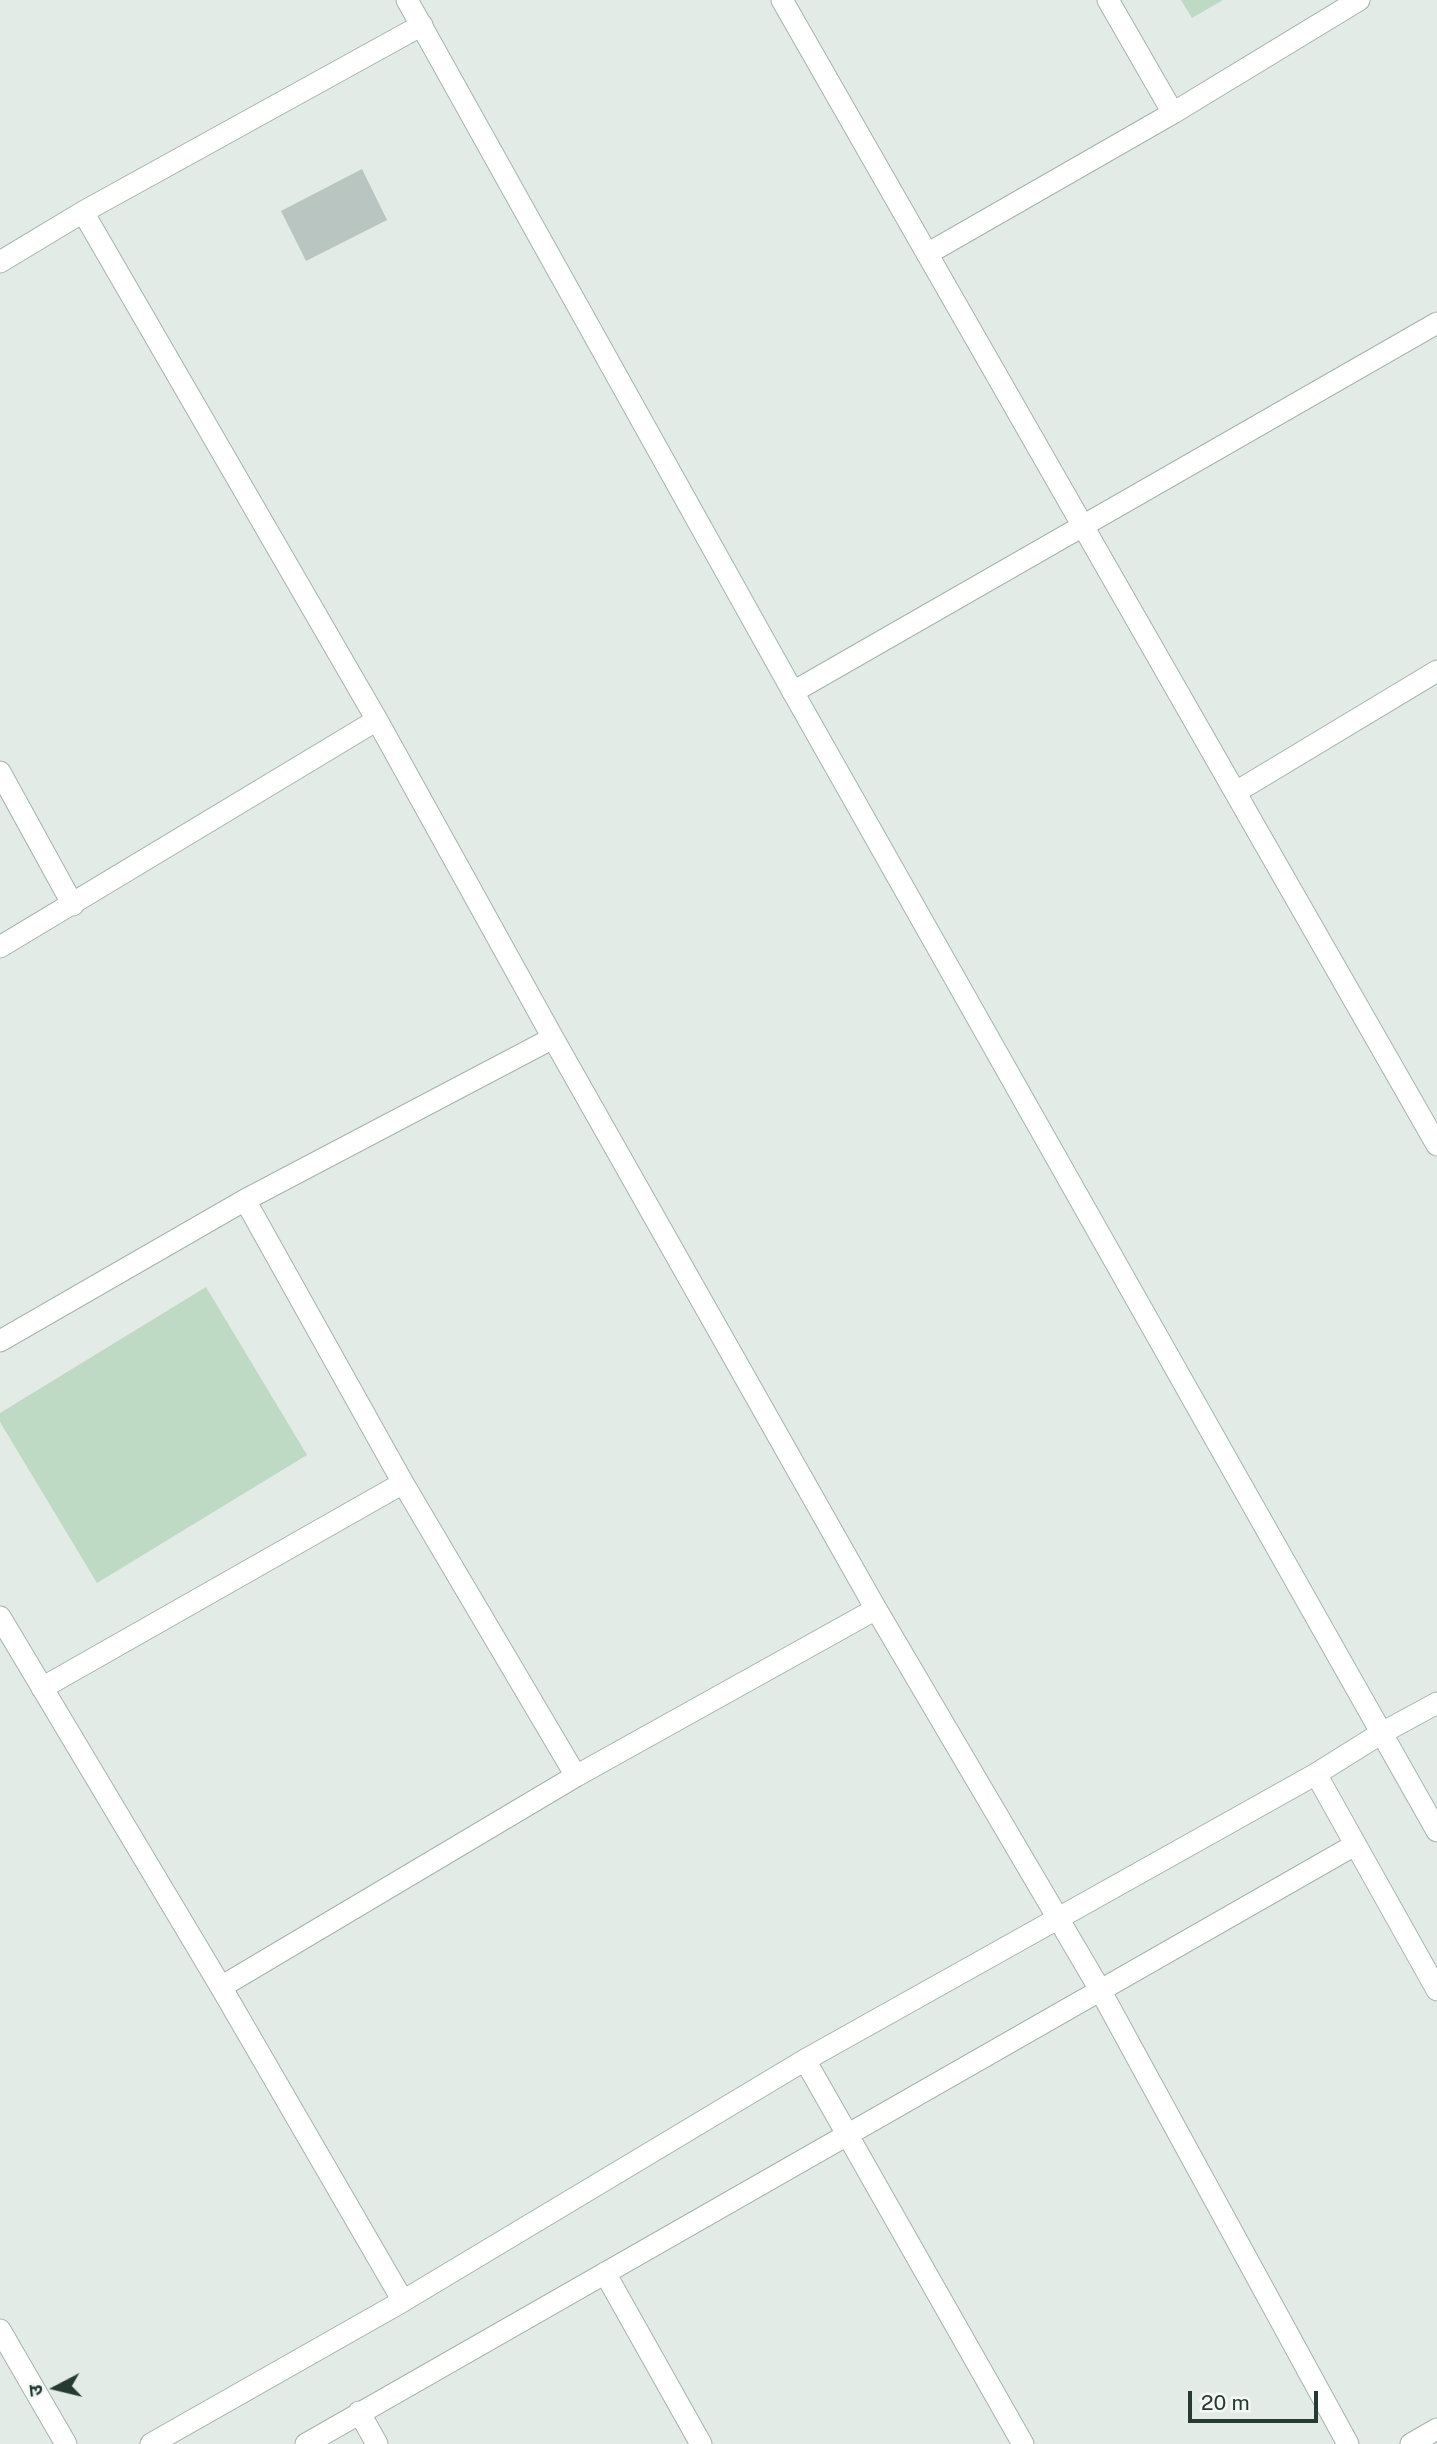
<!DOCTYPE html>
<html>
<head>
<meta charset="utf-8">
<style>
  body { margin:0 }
  #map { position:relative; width:1437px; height:2444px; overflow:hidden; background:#e3ebe7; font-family:"Public Sans","Noto Sans Devanagari",sans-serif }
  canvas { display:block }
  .north { position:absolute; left:21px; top:2353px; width:70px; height:70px; -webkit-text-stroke:5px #f3f8f5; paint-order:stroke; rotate:263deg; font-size:19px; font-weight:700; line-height:28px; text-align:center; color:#253a33 }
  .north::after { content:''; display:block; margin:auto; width:24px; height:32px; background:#253a33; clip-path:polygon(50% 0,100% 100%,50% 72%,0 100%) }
  .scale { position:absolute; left:1188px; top:2391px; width:130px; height:32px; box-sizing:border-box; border:4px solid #253a33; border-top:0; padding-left:9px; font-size:21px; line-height:24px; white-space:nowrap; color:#253a33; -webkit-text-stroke:5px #f3f8f5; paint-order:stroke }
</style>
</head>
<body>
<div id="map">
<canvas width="1437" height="2444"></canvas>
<div class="north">उ</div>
<div class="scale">20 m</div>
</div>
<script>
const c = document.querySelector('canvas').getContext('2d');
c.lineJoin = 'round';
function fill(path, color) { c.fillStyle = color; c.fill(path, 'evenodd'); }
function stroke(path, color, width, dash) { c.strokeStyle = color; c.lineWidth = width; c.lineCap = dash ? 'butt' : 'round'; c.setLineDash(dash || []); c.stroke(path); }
fill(new Path2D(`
  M1181,0H1223L1192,18Z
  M206,1287L307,1455L97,1583L0,1422V1413Z`), '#bed9c4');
fill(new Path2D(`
  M362,169L387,220L306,261L281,211Z`), '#b8c5c0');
const street = new Path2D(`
  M782,0L1437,1145
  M1108,0L1173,113
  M83,212L377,720L553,1038L876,1609L1099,1988L1348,2444
  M927,254L1173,113L1359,0
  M0,262L83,212L422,25
  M793,692L1437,323
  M0,772L73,905
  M1236,792L1437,671
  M0,947L377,720
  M553,1038L245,1200L403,1483L576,1776
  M0,1341L245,1200
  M0,1617L221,1987L403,2301
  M42,1688L403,1483
  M1316,1774L1437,1990
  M221,1987L576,1776L876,1609
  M805,2060L1023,2444
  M605,2273L701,2444
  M0,2330L66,2444
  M359,2412L377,2444
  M151,2444L403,2301L805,2060L1316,1774L1380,1734
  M306,2444L1353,1846
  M1411,2444L1437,2429`);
const secondary = new Path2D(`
  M407,0L793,692L1437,1831
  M1380,1734L1437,1703`);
stroke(street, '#a6b2ad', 23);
stroke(secondary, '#a3b5ae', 23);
stroke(street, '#fff', 21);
stroke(secondary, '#fff', 21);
</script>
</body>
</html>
